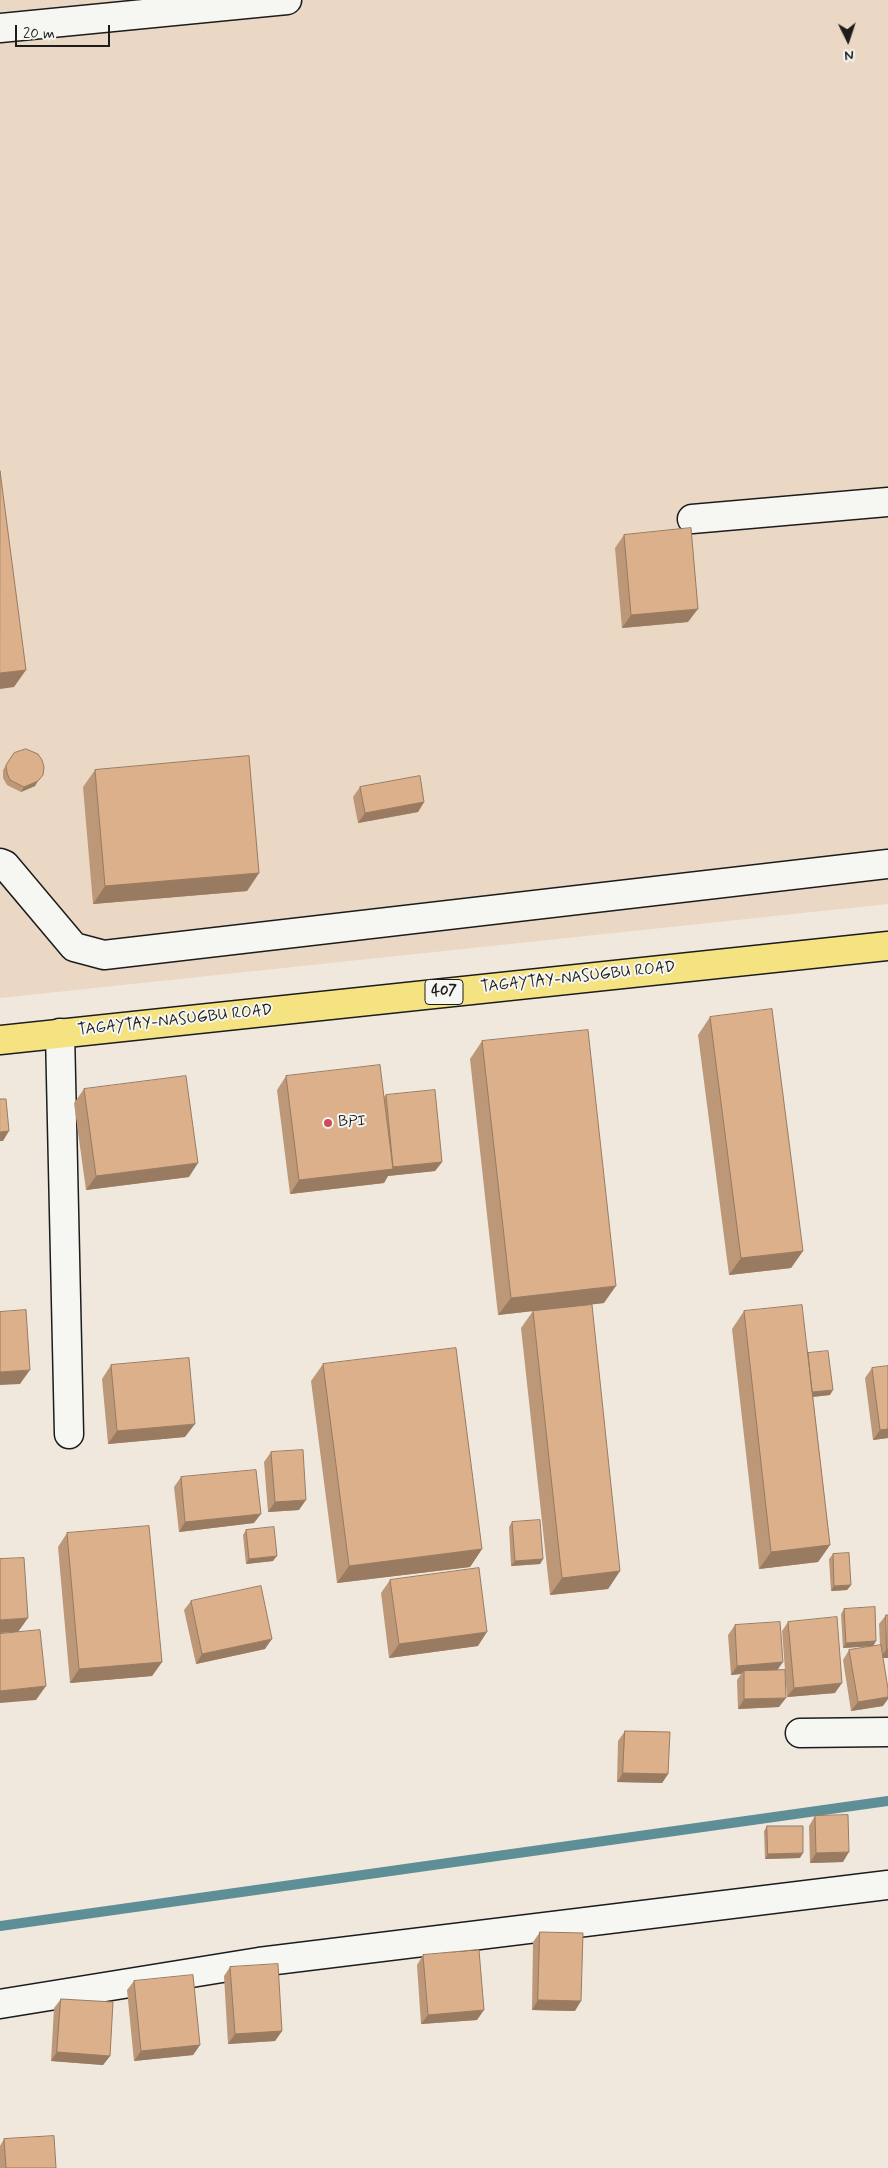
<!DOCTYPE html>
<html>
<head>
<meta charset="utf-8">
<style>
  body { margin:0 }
  #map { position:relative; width:888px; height:2168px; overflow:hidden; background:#f1e8dd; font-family:Mynerve,sans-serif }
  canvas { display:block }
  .north { position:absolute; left:823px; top:15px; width:50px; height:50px; -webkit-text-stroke:4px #f6f6f2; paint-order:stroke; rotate:176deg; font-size:14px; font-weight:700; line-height:20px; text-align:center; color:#1c1c1c }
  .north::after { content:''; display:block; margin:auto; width:18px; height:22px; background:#1c1c1c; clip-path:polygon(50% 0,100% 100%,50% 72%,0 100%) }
  .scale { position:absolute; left:15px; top:25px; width:95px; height:22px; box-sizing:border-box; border:2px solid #1c1c1c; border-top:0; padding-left:6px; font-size:15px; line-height:18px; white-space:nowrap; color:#1c1c1c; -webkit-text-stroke:4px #f6f6f2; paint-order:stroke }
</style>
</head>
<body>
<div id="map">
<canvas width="888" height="2168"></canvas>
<div class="north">N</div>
<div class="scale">20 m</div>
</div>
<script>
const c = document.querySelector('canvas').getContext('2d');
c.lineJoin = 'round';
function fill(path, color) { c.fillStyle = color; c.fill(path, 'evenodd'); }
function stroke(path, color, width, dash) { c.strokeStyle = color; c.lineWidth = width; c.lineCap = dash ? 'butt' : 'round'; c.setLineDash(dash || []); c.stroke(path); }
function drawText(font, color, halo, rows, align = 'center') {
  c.font = font + ' Mynerve,sans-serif'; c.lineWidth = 4; c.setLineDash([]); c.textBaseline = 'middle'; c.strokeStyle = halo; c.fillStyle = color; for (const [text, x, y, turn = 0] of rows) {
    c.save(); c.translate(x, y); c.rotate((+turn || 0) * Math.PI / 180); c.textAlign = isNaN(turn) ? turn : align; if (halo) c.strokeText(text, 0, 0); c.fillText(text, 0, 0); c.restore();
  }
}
fill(new Path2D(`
  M0,0H888V904L0,998Z`), '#ead7c4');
stroke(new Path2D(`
  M0,1926L888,1801`), '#5f8f96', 10);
const minor = new Path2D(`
  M0,28L287,0
  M692,519L888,502
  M0,863L5,865L74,947L104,955L888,864
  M60,1033L69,1434
  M800,1733L888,1732
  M0,2004L259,1962L888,1885`);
const major = new Path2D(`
  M0,1040L888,946`);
stroke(minor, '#1c1c1c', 31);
stroke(major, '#1c1c1c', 31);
stroke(minor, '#f6f6f2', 28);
stroke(major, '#f5e382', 28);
fill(new Path2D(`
  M624,535L688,622L622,628L615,548Z
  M14,753L35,786L21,792L7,785L3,778V770Z
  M95,770L259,873L247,891L93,904L83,787Z
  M360,787L424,802L418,812L358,823L353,797Z
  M710,1017L803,1251L791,1268L729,1275L698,1035Z
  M482,1041L604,1303L546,1310L620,1571L608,1589L550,1595L521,1328L533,1311L498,1315L470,1059Z
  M286,1076L384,1097L386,1095L442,1162L435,1171L388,1176L384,1183L290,1194L277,1090Z
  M84,1089L189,1177L86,1190L74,1103Z
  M744,1311L808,1353L830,1395L813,1397L830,1545L818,1562L759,1569L732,1329Z
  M323,1364L482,1549L470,1567L337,1583L311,1381Z
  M111,1365L185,1437L108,1444L102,1379Z
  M872,1368L888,1438L873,1440L865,1378Z
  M271,1452L299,1510L268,1512L264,1462Z
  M181,1477L254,1523L179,1532L174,1487Z
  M512,1522L543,1559L540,1564L511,1566L509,1527Z
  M246,1530L273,1561L246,1564L243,1535Z
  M67,1533L162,1662L152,1676L70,1683L58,1547Z
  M833,1554L851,1585L847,1590L831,1591L829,1559Z
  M390,1580L478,1646L389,1658L381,1593Z
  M191,1601L265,1649L196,1664L184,1610Z
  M844,1609L876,1641L873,1646L843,1648L841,1614Z
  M886,1615L888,1658H883V1706L851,1711L843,1660L849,1650L880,1646L879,1624Z
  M788,1622L835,1693L787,1697L785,1670L779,1707L738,1709L737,1680L741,1674L731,1675L728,1635L735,1625L778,1670H785L782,1631Z
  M625,1731L668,1774L662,1783L617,1782L618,1741Z
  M815,1816L843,1862L810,1863L809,1826Z
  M767,1826L800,1858L765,1859L764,1831Z
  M540,1932L575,2011L532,2010L533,1942Z
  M423,1955L477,2020L421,2024L417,1965Z
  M230,1967L282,2031L275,2041L228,2044L224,1976Z
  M134,1981L200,2045L193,2055L134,2061L127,1990Z
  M61,1999L110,2056L103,2065L51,2061L54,2008Z
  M4,2139L56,2168H0V2146Z`), '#bc9778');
fill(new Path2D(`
  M698,609L688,622L622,628L631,615Z
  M26,670L14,687L0,689V673Z
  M38,781L35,786L21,792L24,787Z
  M424,802L418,812L358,823L365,813Z
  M259,873L247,891L93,904L105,886Z
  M9,1131L3,1141H0V1132Z
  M442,1162L435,1171L388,1176L384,1183L290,1194L299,1180L393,1167Z
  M198,1163L189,1177L86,1190L96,1176Z
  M803,1251L791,1268L729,1275L741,1258Z
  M616,1286L604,1303L498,1315L511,1298Z
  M30,1370L20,1384L0,1385V1372Z
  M833,1390L830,1395L802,1398L806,1393Z
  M195,1424L185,1437L108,1444L117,1431Z
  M888,1429V1438L873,1440L880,1430Z
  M306,1500L299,1510L268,1512L275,1502Z
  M261,1514L254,1523L179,1532L185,1522Z
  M830,1545L818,1562L759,1569L771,1552Z
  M482,1549L470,1567L337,1583L349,1566Z
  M277,1556L273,1561L246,1564L249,1559Z
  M543,1559L540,1564L511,1566L515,1561Z
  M620,1571L608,1589L550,1595L562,1578Z
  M851,1585L847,1590L831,1591L834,1586Z
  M28,1618L18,1632L0,1633V1620Z
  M487,1632L478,1646L389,1658L399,1644Z
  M272,1639L265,1649L196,1664L202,1654Z
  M876,1641L873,1646L843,1648L846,1643Z
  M887,1649H888V1658H880Z
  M162,1662L152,1676L70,1683L79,1669Z
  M783,1662L776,1672L744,1671L741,1674L731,1675L737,1666Z
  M842,1683L835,1693L787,1697L794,1688Z
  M46,1686L36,1700L0,1703V1691Z
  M888,1697V1699L883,1706L851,1711L858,1702Z
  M786,1698L779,1707L738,1709L744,1699Z
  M623,1773L668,1774L662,1783L617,1782Z
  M849,1852L843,1862L810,1863L816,1853Z
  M803,1853L800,1858L765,1859L768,1854Z
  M538,2000L581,2001L575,2011L532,2010Z
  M484,2010L477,2020L421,2024L428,2015Z
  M282,2031L275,2041L228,2044L235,2034Z
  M200,2045L193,2055L134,2061L141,2051Z
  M57,2052L110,2056L103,2065L51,2061Z`), '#997b61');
const building = new Path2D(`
  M0,471L26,670L0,673Z
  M691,528L698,609L631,615L624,535Z
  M26,749L38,754L42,760L44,767L43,775L38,781L24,787L10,780L7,773L6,765L14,753Z
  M249,756L259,873L105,886L95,770Z
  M420,776L424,802L365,813L360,787Z
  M772,1009L803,1251L741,1258L710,1017Z
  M588,1030L616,1286L511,1298L482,1041Z
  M380,1065L393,1169L299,1180L286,1076Z
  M186,1076L198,1163L96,1176L84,1089Z
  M435,1090L442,1162L393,1167L386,1095Z
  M0,1099H6L9,1131L0,1132Z
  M592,1305L620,1571L562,1578L533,1311Z
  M802,1305L830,1545L771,1552L744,1311Z
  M26,1310L30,1370L0,1372V1312Z
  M456,1348L482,1549L349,1566L323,1364Z
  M828,1351L833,1390L812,1392L808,1353Z
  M189,1358L195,1424L117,1431L111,1365Z
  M888,1366V1429L880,1430L872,1368Z
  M303,1450L306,1500L275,1502L271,1452Z
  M256,1470L261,1514L185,1522L181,1477Z
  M540,1520L543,1559L515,1561L512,1522Z
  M149,1526L162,1662L79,1669L67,1533Z
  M274,1527L277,1556L249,1559L246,1530Z
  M849,1553L851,1585L834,1586L833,1554Z
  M24,1558L28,1618L0,1620V1559Z
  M479,1568L487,1632L399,1644L390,1580Z
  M261,1586L272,1639L202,1654L191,1601Z
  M875,1607L876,1641L846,1643L844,1609Z
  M886,1615H888V1649H887Z
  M837,1617L842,1683L794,1688L788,1622Z
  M780,1622L783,1662L737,1666L735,1625Z
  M40,1630L46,1686L0,1691V1634Z
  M881,1645L888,1689V1697L858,1702L849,1650Z
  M785,1670L786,1698L744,1699V1671Z
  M625,1731L670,1732L668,1774L623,1773Z
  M848,1815L849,1852L816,1853L815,1816Z
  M767,1826H803V1853L768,1854Z
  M540,1932L583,1933L581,2001L538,2000Z
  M479,1950L484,2010L428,2015L423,1955Z
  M278,1964L282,2031L235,2034L230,1967Z
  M193,1975L200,2045L141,2051L134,1981Z
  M61,1999L113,2002L110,2056L57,2052Z
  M54,2136L56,2168H6L4,2139Z`);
fill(building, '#dbb08b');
stroke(building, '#997b61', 1);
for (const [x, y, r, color] of [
  [328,1123,5,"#d1495b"]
]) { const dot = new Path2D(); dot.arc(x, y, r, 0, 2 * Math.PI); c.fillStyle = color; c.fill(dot); stroke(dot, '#f6f6f2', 2); }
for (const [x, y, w] of [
  [444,992,38]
]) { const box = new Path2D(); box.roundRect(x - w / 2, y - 12.5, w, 25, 4); c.fillStyle = '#f6f6f2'; c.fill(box); stroke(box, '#1c1c1c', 1); }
drawText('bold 15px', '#1c1c1c', null, [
  ["407",444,992]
]);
drawText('16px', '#1c1c1c', '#f6f6f2', [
  ["TAGAYTAY-NASUGBU ROAD",578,978,-6],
  ["TAGAYTAY-NASUGBU ROAD",175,1021,-6]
]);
drawText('16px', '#1c1c1c', '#f6f6f2', [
  ["BPI",338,1123]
], 'left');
</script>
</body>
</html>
